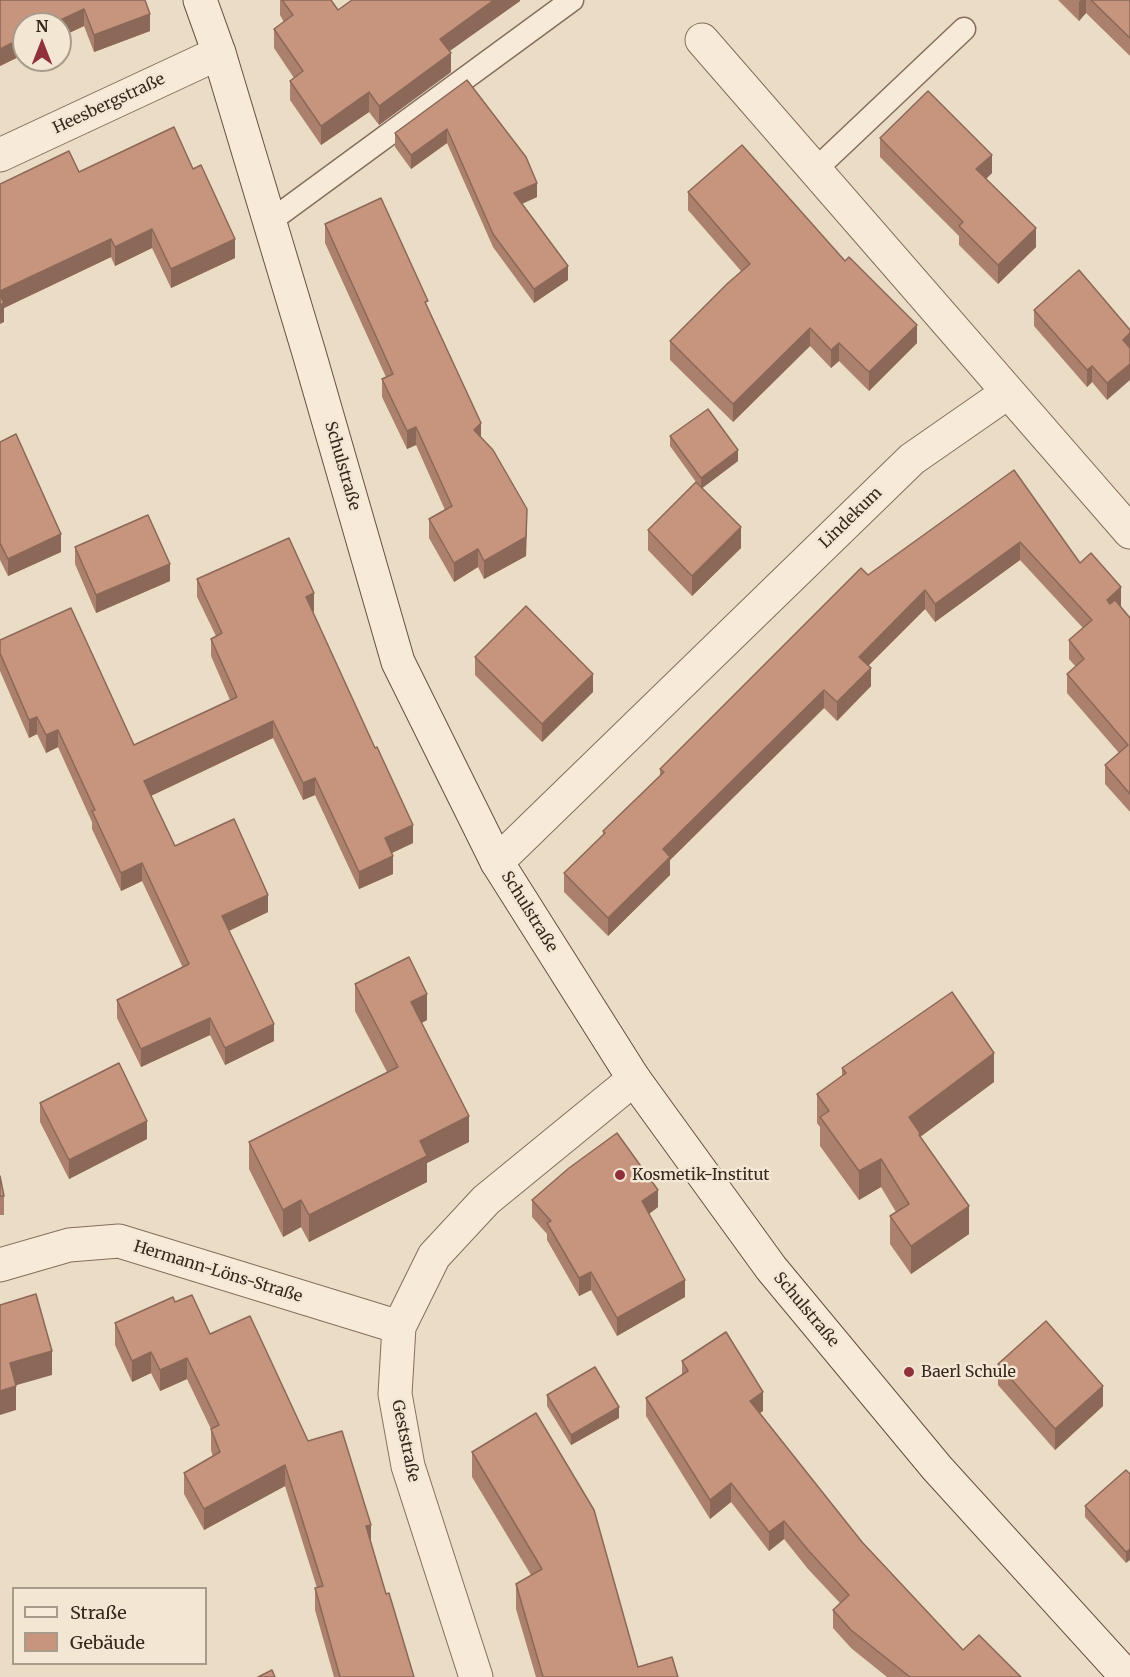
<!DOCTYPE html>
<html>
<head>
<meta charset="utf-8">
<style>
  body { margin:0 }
  #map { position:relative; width:1130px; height:1677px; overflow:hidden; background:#ebdcc5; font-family:Merriweather,serif }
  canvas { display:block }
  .legend { position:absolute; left:12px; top:1587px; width:195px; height:78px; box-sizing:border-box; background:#f3e7d4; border:2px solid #a79b8c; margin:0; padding:8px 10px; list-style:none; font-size:18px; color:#36281f }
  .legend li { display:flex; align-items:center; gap:12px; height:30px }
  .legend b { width:30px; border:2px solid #a79b8c }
  .north { position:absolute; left:12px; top:12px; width:60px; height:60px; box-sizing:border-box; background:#f3e7d4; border:2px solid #a79b8c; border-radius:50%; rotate:0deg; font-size:16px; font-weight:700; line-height:24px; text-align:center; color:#36281f }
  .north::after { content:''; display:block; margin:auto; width:21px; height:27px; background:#90303b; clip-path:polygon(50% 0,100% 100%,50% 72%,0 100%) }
</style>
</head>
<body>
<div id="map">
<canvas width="1130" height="1677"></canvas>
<ul class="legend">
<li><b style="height:8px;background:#f7ead8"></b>Straße</li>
<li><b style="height:16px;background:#c7957e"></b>Gebäude</li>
</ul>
<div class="north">N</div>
</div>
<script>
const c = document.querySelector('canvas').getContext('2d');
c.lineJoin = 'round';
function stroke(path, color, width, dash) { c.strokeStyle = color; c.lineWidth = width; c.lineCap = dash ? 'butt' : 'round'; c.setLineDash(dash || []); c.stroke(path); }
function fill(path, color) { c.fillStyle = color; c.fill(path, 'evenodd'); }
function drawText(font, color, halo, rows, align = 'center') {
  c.font = font + ' Merriweather,serif'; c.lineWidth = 5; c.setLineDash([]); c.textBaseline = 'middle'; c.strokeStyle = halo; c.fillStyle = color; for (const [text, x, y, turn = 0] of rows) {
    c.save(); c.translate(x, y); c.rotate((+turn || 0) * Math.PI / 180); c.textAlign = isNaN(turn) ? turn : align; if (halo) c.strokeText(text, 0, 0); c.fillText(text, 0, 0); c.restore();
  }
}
const lane = new Path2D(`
  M815,170L964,29
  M269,222L572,0`);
const street = new Path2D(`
  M702,40L1130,532
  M0,155L219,53
  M497,862L912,459L1007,393
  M0,1265L69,1245L119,1241L399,1327
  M476,1677L408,1466L395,1394L399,1327L434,1256L486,1200L634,1079`);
const secondary = new Path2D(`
  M200,0L219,53L309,353L398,662L497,862L634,1079L771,1268L937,1468L1127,1677`);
stroke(lane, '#856e5c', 25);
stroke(street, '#856e5c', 35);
stroke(secondary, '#674f40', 35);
stroke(lane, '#f7ead8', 22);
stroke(street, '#f7ead8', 33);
stroke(secondary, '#f7ead8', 33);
fill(new Path2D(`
  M0,0H145L150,31L94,52L84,26L0,66Z
  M280,0H331L338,10L520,0V1L449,51L451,72L379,125L369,112L321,145L290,100V81L294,78L274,48V29L284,22L280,15Z
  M1058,0H1130V71V56L1086,13L1079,21Z
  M467,80L537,197L522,204L568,280L534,303L493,247L447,143L411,169L395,147V133Z
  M880,138L992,173L986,179L1036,247L998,284L959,245V236L880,157Z
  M79,172L235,258L171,288L152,248L115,266L111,257L4,308V322L0,184Z
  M688,192L917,343L869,391L839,361L831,368L810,346L733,422L670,360V341L741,271L688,210Z
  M325,224L428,308L481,438L527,527L526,556L484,579L478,567L454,582L429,538V519L445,510L416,445L407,449L382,397V379L386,377L325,243Z
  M1034,310L1130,330L1107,400L1092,382L1087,387L1034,326Z
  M670,436L738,461L702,488L741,548L692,596L648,550V530L696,482L670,446Z
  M0,442L61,552L8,576L0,560Z
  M1014,470L1080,563L1121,606H1120L1130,618V812L1105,784V765L1119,753L1067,693V674L1076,667L1069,659V640L1083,628L1020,560L935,622L925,609L868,666L871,686L837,721L824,708L670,860V875L608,936L564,892V873L603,835V831L660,776V769L868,575Z
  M75,547L170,581L96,613L75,564Z
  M197,579L314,611L313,612L413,843L392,853L393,874L359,889L315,795L303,800L273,738L151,796L175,846L268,912L229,931L274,1041L225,1065L210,1035L141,1067L117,1018V1000L183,968L142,881L121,891L92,829V822L58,747L46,753L37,734L29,738L0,671V640L134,745L230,700L211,656V639L216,636L197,597Z
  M475,657L593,692L542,742L475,675Z
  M355,984L427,1020L421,1023L469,1142L427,1163V1182L309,1242L301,1227L283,1237L249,1169V1142L387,1072L355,1011Z
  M842,1068L994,1082L920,1137L969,1234L911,1274L890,1244V1216L896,1212L881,1187L859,1200L820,1146V1127L817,1123V1094L842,1076Z
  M40,1103L147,1139L69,1179L40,1122Z
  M0,1176L4,1196V1215H0Z
  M532,1200L658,1207L649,1214L685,1297L617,1336L591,1290L579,1296L547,1240V1234L532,1217Z
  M175,1302L210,1334L308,1441L371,1542L386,1594L414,1677H334L315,1610V1588H317L285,1486L204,1530L184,1494V1473L213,1457L211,1450V1429L187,1379L160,1391L151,1373L132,1382L115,1345V1323Z
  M682,1361L763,1411L760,1413L862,1542L963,1650L1021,1677H887L851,1648L833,1628V1610L840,1603L808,1569L784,1539L769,1551L731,1502L710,1519L646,1416V1398L682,1375Z
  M998,1364L1103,1406L1055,1450L998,1385Z
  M547,1395L619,1418L571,1445L547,1406Z
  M472,1452L638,1667L678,1677H536L516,1609V1584L531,1575L472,1477Z
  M1130,1474L1126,1563L1085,1517V1506Z`), '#ab806c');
fill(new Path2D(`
  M494,0H520V1L440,58V39Z
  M1081,0H1086V13L1079,21V2Z
  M84,9V26L60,37V24H52Z
  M150,14V31L94,52V35Z
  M24,37V54L0,66V49Z
  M451,53V72L379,125V106Z
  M369,92V112L321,145V126Z
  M447,129V143L411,169V155Z
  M992,155V173L976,188V169Z
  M537,183V197L514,207V193Z
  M1036,228V247L998,284V265Z
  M152,229V248L115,266V247Z
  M111,239V257L4,308V322L0,324V291Z
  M235,239V258L171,288V269Z
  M568,266V280L534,303V289Z
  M917,325V343L869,391V372Z
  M810,328V346L733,422V404Z
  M1130,333V350L1123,340Z
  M839,343V361L831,368V350Z
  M1130,364V380L1107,400V383Z
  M1092,366V382L1087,387V370Z
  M481,423V442L474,430Z
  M416,427V445L407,449V431Z
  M738,450V461L701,489V478Z
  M527,509L526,556L484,579V561Z
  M741,527V548L692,596V576Z
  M61,534V552L8,576V559Z
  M1020,542V560L935,622V604Z
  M478,549V567L454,582V563Z
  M170,564V581L96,613V595Z
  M1121,587V606L1107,618V600Z
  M925,590V609L859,675V657Z
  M314,593V611L306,615V597Z
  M871,668V686L837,721V702Z
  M593,674V692L542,742V724Z
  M824,690V708L670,860V875L608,936V918L663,849Z
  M37,717V734L29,738V720Z
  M273,721V738L144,799V781Z
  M58,730V747L46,753V735Z
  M315,778V795L303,800V783Z
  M413,825V843L385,856V838Z
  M393,856V874L359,889V872Z
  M142,863V881L121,891V873Z
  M268,895V912L222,934V916Z
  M427,994V1020L411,1029V1002Z
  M210,1018V1035L141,1067V1049Z
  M274,1024V1041L225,1065V1048Z
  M994,1053V1082L920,1137L909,1117Z
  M469,1116V1142L427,1163V1182L309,1242V1215L420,1141Z
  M147,1121V1139L69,1179V1160Z
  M881,1159V1187L859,1200V1171Z
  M658,1190V1207L642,1219V1201Z
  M301,1200V1227L283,1237V1210Z
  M969,1206V1234L911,1274V1246Z
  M591,1272V1290L579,1296V1278Z
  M685,1280V1297L617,1336V1318Z
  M52,1351V1375L10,1387V1363Z
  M151,1352V1373L132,1382V1361Z
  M187,1358V1379L160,1391V1370Z
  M16,1386V1410L0,1415V1391Z
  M1103,1386V1406L1055,1450V1429Z
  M763,1392V1411L750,1419V1401Z
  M619,1407V1418L571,1445V1435Z
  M285,1465V1486L204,1530V1509Z
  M731,1483V1502L710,1519V1500Z
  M784,1521V1539L769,1551V1532Z
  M371,1525V1546L366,1526Z
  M1130,1549V1560L1126,1563V1552Z`), '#8b6858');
const building = new Path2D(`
  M0,0H145L150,14L94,35L84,9L52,24H24V37L0,49Z
  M282,0H331L338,10L352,0H494L440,39L451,53L379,106L369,92L321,126L290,81L303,71L274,29L293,15Z
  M1091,0H1130V38Z
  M467,80L526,157L537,183L514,193L568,266L534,289L493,234L447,129L411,155L395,133Z
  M928,91L992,155L976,169L1036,228L998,265L959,226L963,222L880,138Z
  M174,127L193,169L201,165L235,239L171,269L152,229L115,247L111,239L0,291V184L69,151L79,172Z
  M742,145L845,261L849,257L917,325L869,372L839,343L831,350L810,328L733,404L670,341L728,283L750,264L688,192Z
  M381,198L428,301L425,302L481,423L474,430L493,450L527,509L526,537L484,561L478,549L454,563L429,519L452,506L416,427L407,431L382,379L393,374L325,224Z
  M1079,270L1130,330V333L1123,340L1130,348V364L1107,383L1092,366L1087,370L1034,310Z
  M0,295L4,303L0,305Z
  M708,409L738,450L701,478L670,436Z
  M16,434L61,534L8,559L0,543V442Z
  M1014,470L1080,563L1091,553L1121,587L1107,600L1110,604L1115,600L1130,618V794L1105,765L1128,745L1067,674L1084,659L1069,640L1092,620L1020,542L935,604L925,590L859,657L871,668L837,702L824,690L663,849L670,857L608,918L564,873L605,833L603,831L664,772L660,769L861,568L868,575Z
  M696,482L741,527L692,576L648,530Z
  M148,515L170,564L96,595L75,547Z
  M289,538L314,593L306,597L375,748L377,747L413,825L385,838L393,856L359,872L315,778L303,783L273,721L144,781L175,846L234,819L268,895L222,916L274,1024L225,1048L210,1018L141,1049L117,1000L189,964L142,863L121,873L92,811L95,810L58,730L46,735L37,717L29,720L0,653V640L71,608L134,745L237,697L211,639L222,633L197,579Z
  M526,606L593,674L542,724L475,657Z
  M409,957L427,994L411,1002L469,1116L420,1141L427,1156L309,1215L301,1200L283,1210L249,1142L398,1067L355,984Z
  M952,992L994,1053L909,1117L920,1133L919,1135L969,1206L911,1246L890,1216L909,1204L881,1159L859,1171L820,1117L829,1111L817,1094L846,1073L842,1068Z
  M119,1063L147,1121L69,1160L40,1103Z
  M617,1133L658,1190L642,1201L685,1280L617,1318L591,1272L579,1278L547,1223L551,1221L532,1200L569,1168Z
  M0,1176L4,1196H0Z
  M36,1294L52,1351L10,1363L16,1386L0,1391V1305Z
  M192,1295L210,1334L250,1316L308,1441L342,1431L371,1525L366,1526L386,1594L389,1593L414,1677H340L315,1588L323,1586L285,1465L204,1509L184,1473L220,1452L211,1429L219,1425L187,1358L160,1370L151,1352L132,1361L115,1323L173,1297L175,1302Z
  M1046,1321L1103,1386L1055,1429L998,1364Z
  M726,1332L763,1392L750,1401L862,1542L963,1650L979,1635L1021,1677H910L851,1630L833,1610L849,1595L808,1550L784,1521L769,1532L731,1483L710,1500L646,1398L688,1371L682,1361Z
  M595,1367L619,1407L571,1435L547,1395Z
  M536,1413L594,1510L638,1667L672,1657L678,1677H543L516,1584L542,1569L472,1452Z
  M1126,1470L1130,1474V1549L1126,1552L1085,1506Z
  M272,1670L275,1677H258Z`);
fill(building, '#c7957e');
stroke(building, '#8b6858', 1.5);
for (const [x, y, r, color] of [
  [620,1175,6,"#90303b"],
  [909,1372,6,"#90303b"]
]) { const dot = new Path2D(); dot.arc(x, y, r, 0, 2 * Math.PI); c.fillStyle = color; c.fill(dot); stroke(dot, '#f3e7d4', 2); }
drawText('16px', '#36281f', '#f3e7d4', [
  ["Heesbergstraße",109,104,-25],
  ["Schulstraße",342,466,74],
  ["Lindekum",851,518,-44],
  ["Schulstraße",529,912,58],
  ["Hermann-Löns-Straße",218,1272,17],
  ["Schulstraße",806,1310,50],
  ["Geststraße",405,1441,78]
]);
drawText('16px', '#36281f', '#f3e7d4', [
  ["Kosmetik-Institut",632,1175],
  ["Baerl Schule",921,1372]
], 'left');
</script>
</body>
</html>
